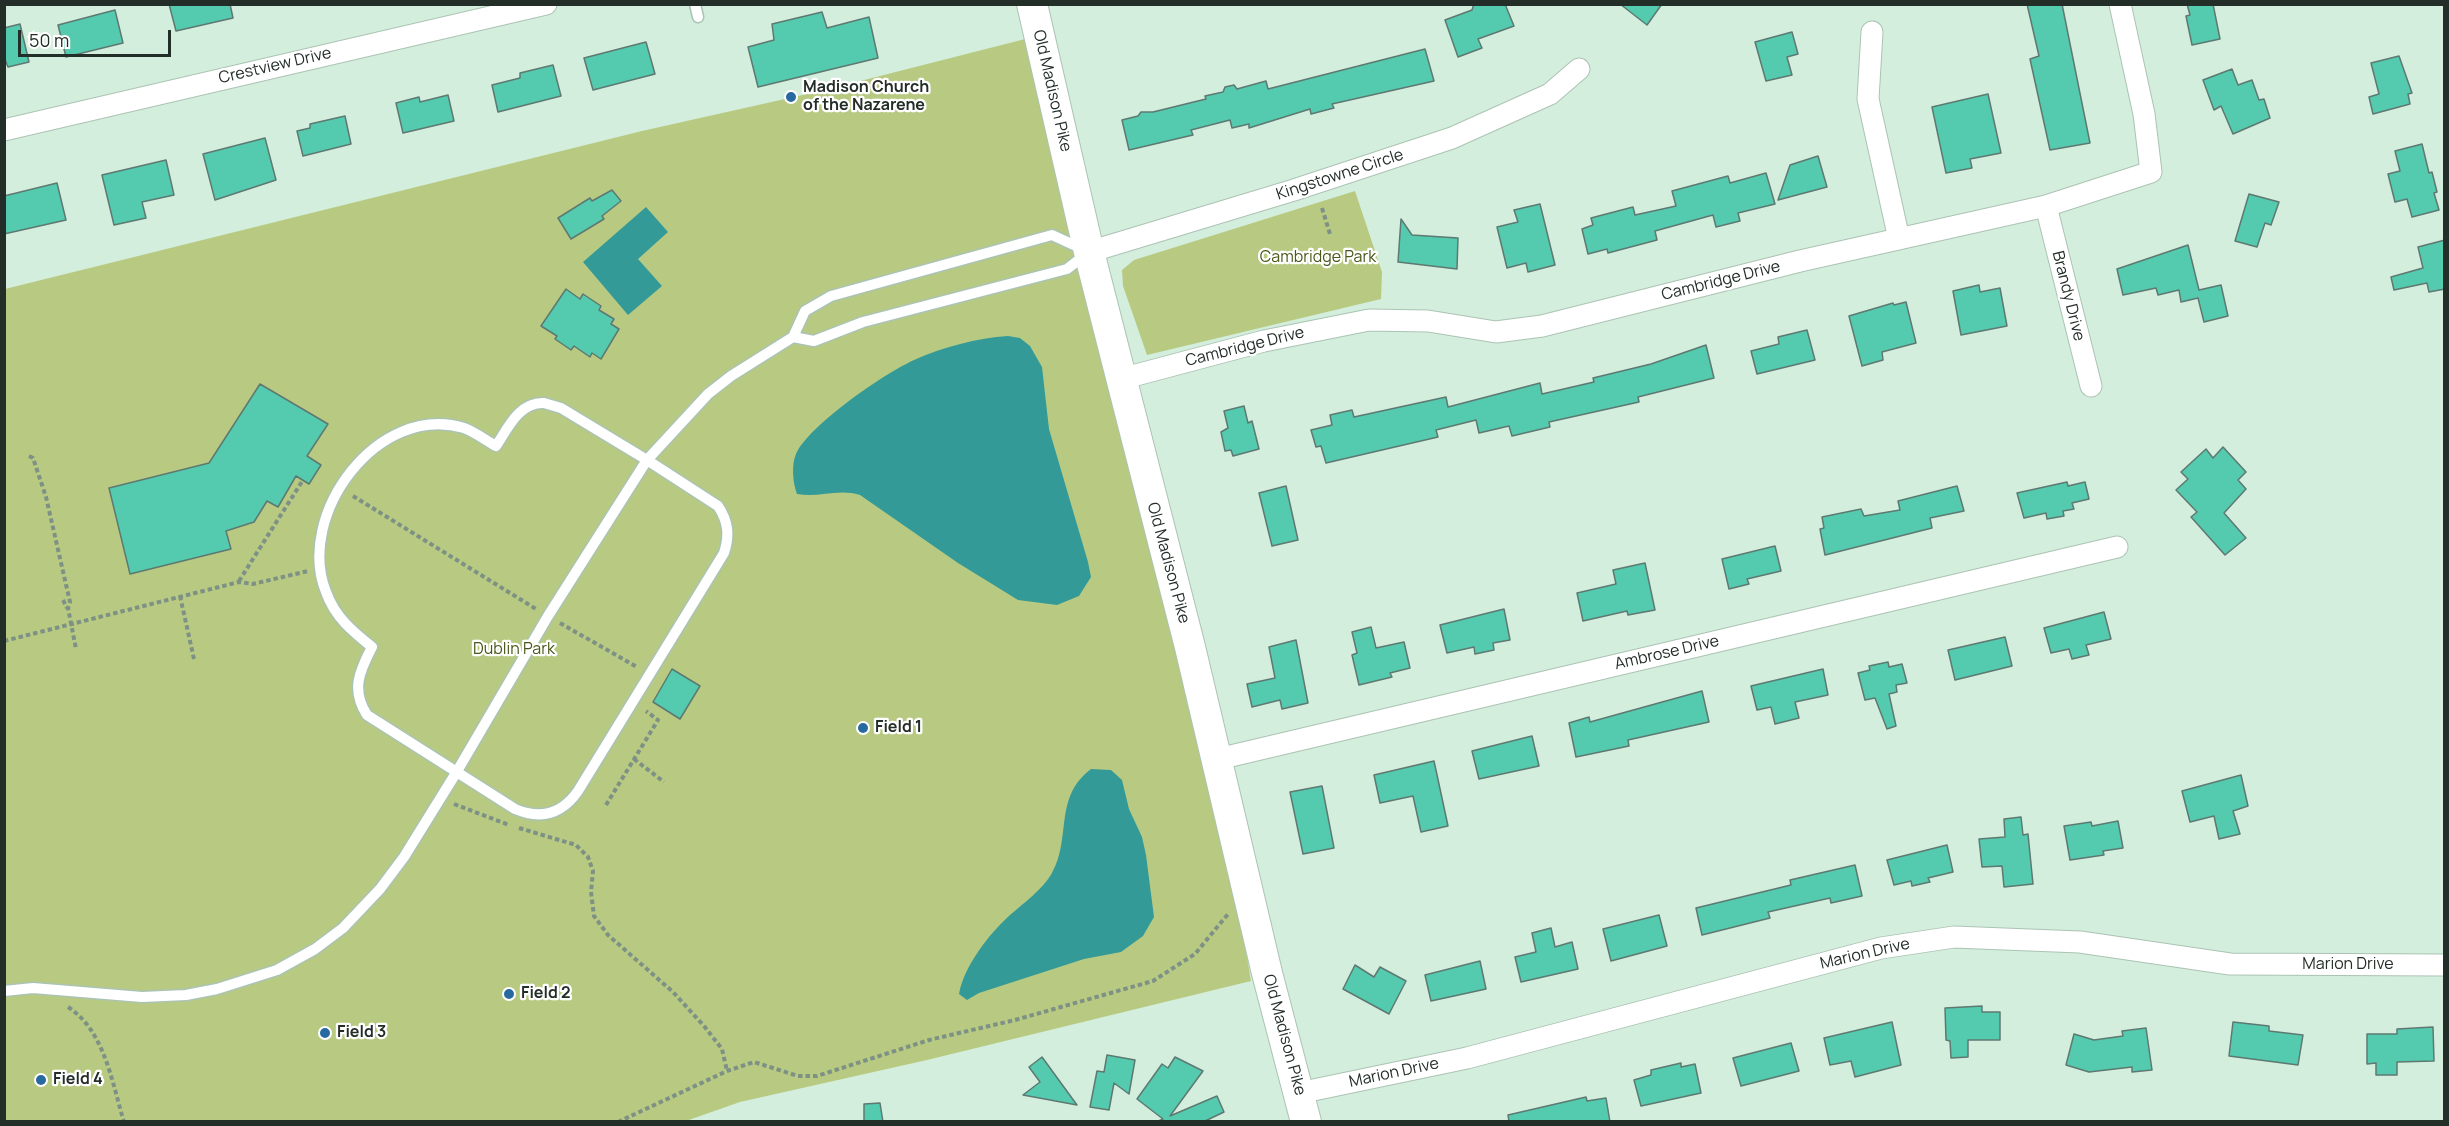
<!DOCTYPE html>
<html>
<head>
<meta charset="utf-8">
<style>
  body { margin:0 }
  #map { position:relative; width:2449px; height:1126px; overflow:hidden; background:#d4eedd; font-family:Manrope,sans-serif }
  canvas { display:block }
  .frame { position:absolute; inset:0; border:6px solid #242e28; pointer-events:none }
  .scale { position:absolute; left:18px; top:30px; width:153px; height:27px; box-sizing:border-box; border:3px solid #242e28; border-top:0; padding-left:8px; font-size:18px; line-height:21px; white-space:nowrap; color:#242e28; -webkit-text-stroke:4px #fff; paint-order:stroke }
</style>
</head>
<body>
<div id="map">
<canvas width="2449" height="1126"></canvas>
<div class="frame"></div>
<div class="scale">50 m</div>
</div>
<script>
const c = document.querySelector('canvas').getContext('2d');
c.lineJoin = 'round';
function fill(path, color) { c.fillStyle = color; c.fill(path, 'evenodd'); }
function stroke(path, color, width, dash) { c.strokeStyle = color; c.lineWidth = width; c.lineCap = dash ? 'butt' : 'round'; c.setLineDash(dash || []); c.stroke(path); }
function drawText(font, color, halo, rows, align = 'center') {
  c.font = font + ' Manrope,sans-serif'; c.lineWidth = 4.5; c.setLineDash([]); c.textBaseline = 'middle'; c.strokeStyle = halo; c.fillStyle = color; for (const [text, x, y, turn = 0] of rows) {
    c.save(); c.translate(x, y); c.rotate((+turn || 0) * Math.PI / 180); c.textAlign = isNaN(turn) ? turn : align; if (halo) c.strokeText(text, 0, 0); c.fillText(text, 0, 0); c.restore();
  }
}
fill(new Path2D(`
  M1033,37L1229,846L1251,981L927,1060L740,1102L686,1121H5V289L642,131L825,90Z
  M1355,191L1382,272L1381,299L1147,355L1123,286L1122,270L1134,260Z`), '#b8ca82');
fill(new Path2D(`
  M646,207L668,232L638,259L662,286L628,315L583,262Z
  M1008,336L1020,338L1030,346L1042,367L1049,429L1088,562L1091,577L1079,596L1057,605L1018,600L958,563L860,495C838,488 819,498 797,494C793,484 791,465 796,454C809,425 885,373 914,360C943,347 977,338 1008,336Z
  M1091,769L1111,770L1122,780L1129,809L1142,837L1146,855L1154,917L1143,936L1121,952L1084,959L979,993L967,1000L959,994C964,966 989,934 1010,915C1025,902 1042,890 1052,873C1072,837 1053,798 1091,769Z`), '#349a98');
const building = new Path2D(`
  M169,4H230L233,18L176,31Z
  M1474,4H1505L1514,26L1478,39L1482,48L1458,57L1445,20L1472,10Z
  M1620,4H1662L1647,25Z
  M2027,4H2062L2090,143L2050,150L2030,59L2039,56Z
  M2187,4H2213L2220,39L2192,45L2186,16L2190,15Z
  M115,10L123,43L66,57L58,25Z
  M822,12L827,28L869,17L878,58L758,87L748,47L774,40L772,24Z
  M20,24L29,62L8,67L4,57V28Z
  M1792,32L1798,54L1787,57L1792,75L1766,81L1755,42Z
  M646,42L655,74L593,90L584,58Z
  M1425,49L1434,81L1332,104L1334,108L1311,114L1310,109L1249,128V124L1232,128L1230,120L1191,130L1193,135L1129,150L1122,120L1138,116L1141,112H1153L1206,99L1205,96L1223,92L1225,87L1234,85L1237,89L1266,81L1268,89Z
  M2399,56L2412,93L2408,94L2410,104L2373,114L2369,97L2379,94L2371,63Z
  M553,65L561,96L498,112L492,85L520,78V73Z
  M2232,69L2238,85L2252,80L2259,100L2264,99L2270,118L2233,134L2221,106L2214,110L2203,80Z
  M1988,94L2001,153L1970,159L1972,168L1946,173L1932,107Z
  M448,95L454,121L403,133L396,103L419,97L420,102Z
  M345,116L351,144L303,156L297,131L310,128V124Z
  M265,138L276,180L215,200L203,154Z
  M2422,144L2429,173L2432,172L2437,192L2434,193L2439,210L2412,217L2407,199L2395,202L2388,174L2400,171L2395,151Z
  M1818,156L1827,187L1778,200L1790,165Z
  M166,160L174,195L142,202L146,218L114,225L102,175Z
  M1766,173L1775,204L1738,213L1740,221L1716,227L1713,215L1655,231L1657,240L1608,253L1607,249L1588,254L1582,229L1593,225L1591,218L1633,207L1635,215L1676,206L1672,191L1728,176L1730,183Z
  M57,183L66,220L4,234V196Z
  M612,190L621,201L602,216L604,219L571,239L558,218L590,198L592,201Z
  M2249,194L2279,202L2271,225L2265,223L2257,247L2235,241Z
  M1540,204L1555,265L1528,272L1526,263L1507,268L1497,227L1518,222L1514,210Z
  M1401,219L1412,235L1458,238L1457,269L1398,262Z
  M2445,240V289L2429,292L2427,283L2394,290L2391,277L2423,268L2418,247Z
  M2188,245L2199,290L2221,285L2228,316L2204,322L2198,298L2181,302L2179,290L2158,295L2156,288L2123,295L2117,269Z
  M1979,285L1980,292L2000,288L2007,326L1961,335L1953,291Z
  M566,289L580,299L583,294L601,306L599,310L614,319L611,324L619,329L601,359L592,353L590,357L574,346L571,350L555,339L557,336L541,326Z
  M1906,302L1916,343L1882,352L1883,360L1862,366L1849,316L1893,303L1894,305Z
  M1807,330L1815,360L1757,374L1751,351L1779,344L1778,337Z
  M1706,345L1714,378L1638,397L1639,402L1549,422L1550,427L1512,436L1509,426L1479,433L1476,420L1436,430L1438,437L1326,463L1321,446L1316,447L1311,430L1332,425L1330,415L1352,410L1354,417L1446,397L1448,407L1540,383L1542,394L1594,382L1593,378L1651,364Z
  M260,384L328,424L307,456L321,465L309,484L296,476L278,507L267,501L254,522L226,531L231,549L130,574L109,488L209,463Z
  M1244,406L1248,423L1252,421L1259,449L1233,456L1231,450L1225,451L1221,432L1228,428L1224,411Z
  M2223,447L2246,472L2238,480L2246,489L2224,513L2246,538L2225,555L2191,517L2197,512L2176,490L2188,479L2181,472L2206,449L2213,458Z
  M2067,482L2068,486L2085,482L2089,499L2072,503L2074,509L2063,511L2064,516L2047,519L2046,513L2024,518L2017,493Z
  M1286,486L1298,540L1272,546L1259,493Z
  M1957,486L1964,511L1930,518L1932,528L1825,555L1820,529L1824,528L1822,517L1861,509L1864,516L1900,510L1898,501Z
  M1775,546L1781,571L1747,579L1749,584L1729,589L1722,559Z
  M1645,563L1655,610L1628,615L1627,611L1583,621L1577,593L1616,584L1613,570Z
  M1504,609L1510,640L1493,643L1494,650L1475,654L1474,647L1447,653L1440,625Z
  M2104,612L2111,639L2086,645L2089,655L2072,659L2069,649L2051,653L2044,628Z
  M1371,627L1376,648L1404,642L1410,668L1390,673L1392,677L1359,685L1352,655L1357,653L1352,632Z
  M2005,637L2012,666L1955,680L1948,650Z
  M1296,640L1308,703L1282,709L1280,700L1252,707L1247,684L1275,678L1269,647Z
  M1888,662L1889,667L1902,664L1907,683L1896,685L1897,692L1889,694L1896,726L1887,729L1875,698L1865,700L1858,673L1870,670L1869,666Z
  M672,669L700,686L680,719L653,702Z
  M1823,669L1828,695L1795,702L1799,718L1775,724L1771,707L1757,710L1751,686Z
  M1702,691L1709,722L1628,740L1629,746L1576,757L1569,723L1589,717L1590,722Z
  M1532,736L1539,766L1479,779L1472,751Z
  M1434,761L1448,826L1421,832L1413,796L1380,803L1374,775Z
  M2241,775L2248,806L2233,811L2240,834L2219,839L2214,816L2190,822L2182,791Z
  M1322,786L1334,848L1303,854L1290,792Z
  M2021,817L2023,835L2028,834L2033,884L2004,887L2002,866L1982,867L1979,839L2005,837L2004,819Z
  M2118,821L2123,848L2103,851L2104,855L2070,860L2064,826L2091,822L2092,826Z
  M1947,845L1953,872L1928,878L1930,882L1912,886L1911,881L1894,885L1887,860Z
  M1855,865L1862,896L1831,903L1830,898L1768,912L1770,918L1702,935L1696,908L1791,885L1790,880Z
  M1659,915L1667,946L1611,961L1603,929Z
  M1551,928L1555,947L1572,942L1578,969L1521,982L1515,957L1536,952L1532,933Z
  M1480,961L1486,989L1431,1001L1425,975Z
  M1355,965L1374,977L1380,967L1406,981L1389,1014L1343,989Z
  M1982,1006V1012H2000V1040H1968V1057L1951,1058L1950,1041L1946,1040L1945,1008Z
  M1892,1022L1901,1065L1855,1077L1851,1061L1830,1065L1824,1038Z
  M2233,1022L2269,1026V1031L2303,1035L2298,1065L2229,1056Z
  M2433,1027L2434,1061L2397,1062V1075H2376V1063L2367,1064V1034H2397V1029Z
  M2146,1028L2152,1070L2132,1072V1067L2089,1072L2066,1065L2074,1034L2094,1040L2123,1036L2122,1031Z
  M1791,1043L1799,1071L1741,1086L1733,1058Z
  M1107,1055L1135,1060L1129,1094L1114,1083L1109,1110L1090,1107L1097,1071L1104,1072Z
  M1042,1057L1077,1105L1023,1095L1040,1082L1029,1067Z
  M1175,1057L1203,1071L1170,1116L1217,1096L1224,1112L1203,1122H1156L1163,1119L1137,1099L1162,1064L1168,1068Z
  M1681,1063V1067L1695,1064L1701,1093L1641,1106L1634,1080L1651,1075V1070Z
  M1586,1097L1587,1101L1606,1098L1610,1122H1509L1508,1115Z
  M880,1103L883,1122H864V1104Z`);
fill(building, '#54caae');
stroke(building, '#5d7971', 1.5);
const lane = new Path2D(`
  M695,4L698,17
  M544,403L561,408L647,460L718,506C728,521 730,535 724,553L578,791C562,814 541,820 515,809L367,715C351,690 359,672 372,647C352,631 335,617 326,592C295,515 378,402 464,428C475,432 485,440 496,446C508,428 519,402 544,403Z
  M4,991L33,988L142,997L186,995L217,989L277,970L315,949L343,928L380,889L404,857L456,773L548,616L647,460L708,394L731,376L793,337L805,311L831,296L1052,235L1089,252L1067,269L863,322L814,341L793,337`);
const street = new Path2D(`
  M1872,32L1868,99L1899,239
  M4,130L546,4
  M2046,206L2091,386
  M1089,252L1294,190L1452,138L1550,94L1579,69
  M1121,379L1264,341L1369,320L1428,321L1496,332L1542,326L1800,261L2046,206L2151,172L2144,114L2120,4
  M1218,759L2117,547
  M1299,1093L1467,1058L1881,948L1954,937L2080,942L2230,964L2444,965`);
const secondary = new Path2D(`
  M1032,4L1089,252L1190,647L1267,973L1306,1122`);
stroke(lane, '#abc3b3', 13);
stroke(street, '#abc3b3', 23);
stroke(secondary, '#abc3b3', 32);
stroke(new Path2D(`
  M1322,208L1330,234
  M29,456L33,458L46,497L70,602L68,608L76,649
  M353,496L536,609
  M239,581L303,480
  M180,596L194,659
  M63,600L67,608
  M560,623L637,667
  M4,641L239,582L253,584L308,571
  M634,759L664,782
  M454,804L509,825
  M606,805L658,720L646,711
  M519,828L576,845L588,857L593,871L591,892L594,916L608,935L673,992L704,1026L722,1049L727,1071
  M68,1007C105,1031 112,1083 124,1122
  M618,1122L727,1071L754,1062L798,1076H817L929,1040L1015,1020L1153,981L1195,954L1228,914`), '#7e9185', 4, [4.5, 3]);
stroke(lane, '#fff', 10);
stroke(street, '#fff', 21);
stroke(secondary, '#fff', 30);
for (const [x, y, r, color] of [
  [791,97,6,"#286aa0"],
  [863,728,6,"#286aa0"],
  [509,994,6,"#286aa0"],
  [325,1033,6,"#286aa0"],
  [41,1080,6,"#286aa0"]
]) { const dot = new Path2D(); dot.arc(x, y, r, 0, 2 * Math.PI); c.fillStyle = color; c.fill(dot); stroke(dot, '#fff', 2); }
drawText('16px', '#242e28', '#fff', [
  ["Crestview Drive",275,66,-13],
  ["Old Madison Pike",1052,91,77],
  ["Kingstowne Circle",1340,175,-18],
  ["Cambridge Drive",1721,281,-14],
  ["Brandy Drive",2068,296,76],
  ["Cambridge Drive",1245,347,-14],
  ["Old Madison Pike",1168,563,75],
  ["Ambrose Drive",1667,653,-13],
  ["Marion Drive",1865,954,-13],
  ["Marion Drive",2348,965],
  ["Old Madison Pike",1284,1035,75],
  ["Marion Drive",1394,1073,-12]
]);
drawText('bold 16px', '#242e28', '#fff', [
  ["Madison Church",803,88],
  ["of the Nazarene",803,106],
  ["Field 1",875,728],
  ["Field 2",521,994],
  ["Field 3",337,1033],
  ["Field 4",53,1080]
], 'left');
drawText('16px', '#4a5819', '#fff', [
  ["Cambridge Park",1318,258],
  ["Dublin Park",514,650]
]);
</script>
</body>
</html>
